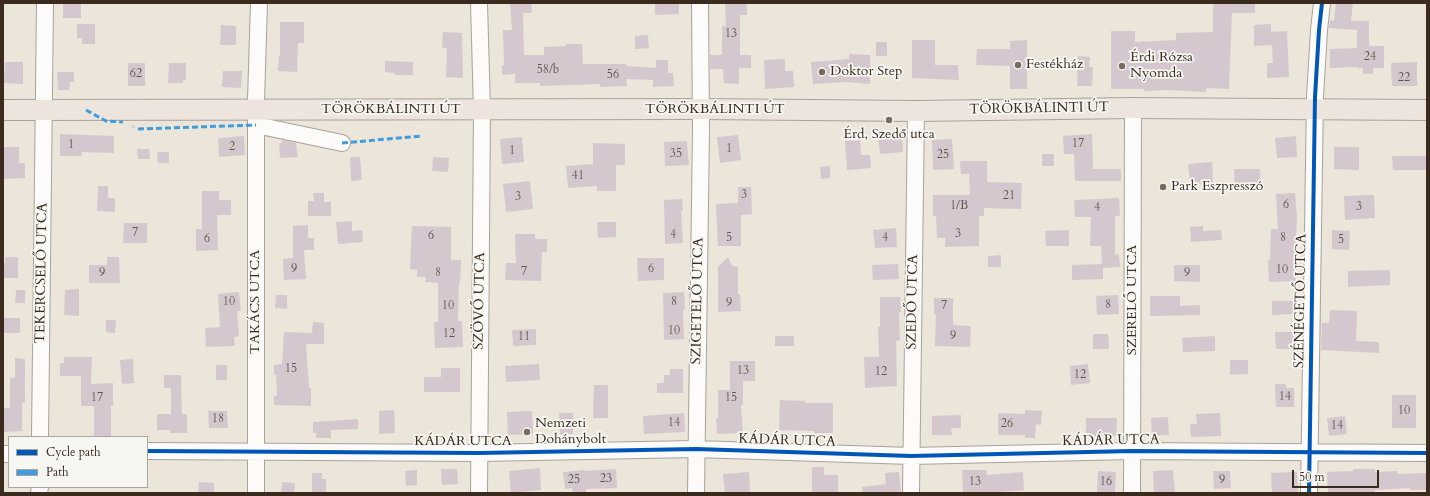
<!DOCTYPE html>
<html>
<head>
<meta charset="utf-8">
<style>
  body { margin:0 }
  #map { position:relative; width:1430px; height:496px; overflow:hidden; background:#ebe5da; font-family:Cardo,serif }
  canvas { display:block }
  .frame { position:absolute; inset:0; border:4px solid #3b2a1e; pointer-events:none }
  .legend { position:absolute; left:8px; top:436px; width:140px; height:52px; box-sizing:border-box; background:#f6f6f2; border:1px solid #aba49d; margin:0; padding:5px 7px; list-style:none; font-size:12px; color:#3b2a1e }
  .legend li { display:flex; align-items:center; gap:8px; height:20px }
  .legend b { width:20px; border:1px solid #aba49d }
  .scale { position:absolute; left:1292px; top:470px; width:87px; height:18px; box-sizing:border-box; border:2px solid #3b2a1e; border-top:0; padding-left:5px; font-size:12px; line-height:14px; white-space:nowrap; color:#3b2a1e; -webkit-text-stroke:3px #f6f6f2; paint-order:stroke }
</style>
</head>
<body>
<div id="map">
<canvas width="1430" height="496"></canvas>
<div class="frame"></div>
<ul class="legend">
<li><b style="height:5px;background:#0057b8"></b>Cycle path</li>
<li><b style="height:5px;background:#3f9ce0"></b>Path</li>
</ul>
<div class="scale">50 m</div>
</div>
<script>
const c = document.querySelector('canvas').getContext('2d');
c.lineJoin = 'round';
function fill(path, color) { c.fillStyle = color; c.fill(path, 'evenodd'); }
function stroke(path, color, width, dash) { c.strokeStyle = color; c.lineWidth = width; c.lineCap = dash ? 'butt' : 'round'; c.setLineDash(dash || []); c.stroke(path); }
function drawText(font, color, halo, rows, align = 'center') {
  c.font = font + ' Cardo,serif'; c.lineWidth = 3.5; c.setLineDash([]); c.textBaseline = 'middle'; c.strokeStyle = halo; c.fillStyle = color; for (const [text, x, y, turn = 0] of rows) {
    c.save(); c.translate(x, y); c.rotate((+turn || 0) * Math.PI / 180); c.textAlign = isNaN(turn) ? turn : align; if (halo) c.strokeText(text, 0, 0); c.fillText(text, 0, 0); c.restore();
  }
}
fill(new Path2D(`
  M63,3H81V18H63Z
  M510,3H531L532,13H523L524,55H544V47L566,46V44H582L583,64H626V66L656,68V60H668V73H673L674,86L653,87V80L626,79L627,86L600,87V84L540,86V83H515V74L502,75V65H504L503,30H512Z
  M655,3H679V14L655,15Z
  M725,3H747V15H740V55H751V68H739V84L724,83L723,69H710V55H722V26H726Z
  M1213,3H1255V13H1232L1229,89L1206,88V92L1167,90L1144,91V89H1111V31H1135V42L1176,40V33L1213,32Z
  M1336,3H1353L1351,21H1369V46H1384V68H1373V74H1363V68H1357V67L1330,68V49L1357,48V30L1329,28L1330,20L1334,21Z
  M280,22H304V43H298L297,72L278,71L279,56H280Z
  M77,24H95V44H82V38H77Z
  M1271,24V32L1287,31L1289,77L1267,78V63H1273L1272,45L1254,46V25Z
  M221,25L236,26V45H220Z
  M443,32L462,33L463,78L446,77L447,48H442Z
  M648,35L649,48L635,49V36Z
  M912,40H935V65H958L959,80L912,78Z
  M1027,40V89H1010V66L976,65L977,49H1010V41Z
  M876,42H887V56H876Z
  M849,54L870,55V84L848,82L813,84L811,62L849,59Z
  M1078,56L1090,57L1089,67H1093L1092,86H1077Z
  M785,59V71H793L794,87L765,89L764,60Z
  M385,61L413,62V75H395V73L385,72Z
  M5,62H23V84L4,83Z
  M1417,62V86H1392L1391,63Z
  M128,63H145V86H128Z
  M169,63H186V80H183V83H168Z
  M223,71H242L241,88L222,87Z
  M57,72H74V82H70L69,90H58Z
  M60,134L114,136V153L82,152V156H60Z
  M902,134L903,152L880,154L878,136Z
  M1092,134L1093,169H1121V181H1075L1074,154H1064L1063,136Z
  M738,135L741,160L720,163L717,137Z
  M244,136L245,155L219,157L218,138Z
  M1296,136L1297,157L1277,158L1275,138Z
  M522,137L524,162L502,164L500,139Z
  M952,139L954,169L933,170L932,140Z
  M282,140L296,143L298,157L280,158L279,143H282Z
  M860,140L861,155H870L871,168L847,170L845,141Z
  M687,141L689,165L665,166L664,142Z
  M593,143L625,144V165H616V191H597V186L568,188L566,166L593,164Z
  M4,147H19V163H25V178L4,179Z
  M1334,147H1359V170L1334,169Z
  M137,149H149L150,159H138Z
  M157,152H169V163H158Z
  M1042,154H1054V166H1042Z
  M1392,156H1427V170H1393Z
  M350,157H360L362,180L351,181Z
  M433,157L449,158L448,172L432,171Z
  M960,161H987V182L1022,183L1021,209L984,208V216H979V246L945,247V238H937L936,216H933V195H970L969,174H961Z
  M1212,162L1213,183L1190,184L1188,164Z
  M830,166V178L821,179L820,167Z
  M1234,169H1260L1261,189H1235Z
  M530,181L533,209L506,212L503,184Z
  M98,186H108V198H115V212L97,211Z
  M738,187H751L752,214L741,215V246H718L716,204L738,203Z
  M202,191H219V200H231V215H217L218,250L196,251V229H202Z
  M313,193H324V202H331V216H308V201H314Z
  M1295,193L1297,216L1295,256L1296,281L1269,282L1268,260H1270L1271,229H1278L1276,194Z
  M1374,195L1375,218L1345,220L1344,196Z
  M1119,198L1120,216H1115V255L1119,254L1120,267L1103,268V279L1072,280V265L1102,264L1101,246H1090L1091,217H1075L1074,200Z
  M682,199L683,211H681L683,243L665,244L664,200Z
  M352,221V231L362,230L363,242L338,244L336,222Z
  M597,222H616V237L598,238Z
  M124,223H147V243H123Z
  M308,225V238H314V250H304L306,279L284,280L283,259L293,258V226Z
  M412,226L451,227V260H461L460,283H459L458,321H462L463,347L435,348L434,322H438V283L425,282L426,277H417V270L410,269Z
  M1203,226V231L1221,230L1222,240L1191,242L1190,227Z
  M896,228L897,247L875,248L873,230Z
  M1069,230V246H1046L1045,231Z
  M1332,230L1350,231L1349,250L1332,249Z
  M515,234H535V239H547V252H542L541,281L505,280L506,263H516Z
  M1001,255V267H988V256Z
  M5,257H18V278H3V263H5Z
  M107,257H119L120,283H89V265H107Z
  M728,257L732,266L738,267V294H740L741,311L718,312V267Z
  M637,258H664V280L638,281Z
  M898,264L899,279L873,280L872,265Z
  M1174,265H1200V282L1174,281Z
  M1390,270V285L1348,287V271Z
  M79,289V316L64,315L65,290Z
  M16,290H25V303H15Z
  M239,292L241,311H237L239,336L234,337L235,346L206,347L205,328L220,327L218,294Z
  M684,292L685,310H683L684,339L664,340L663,293Z
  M276,295H287V309L275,308Z
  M1118,295L1119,314L1097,315L1096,296Z
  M1150,296H1180V306L1200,305V315L1150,316Z
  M880,297H900L901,312H899L900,340L896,341L897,386L865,388L864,357H879L878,327H880Z
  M934,298H953V325L971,326L970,347L935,346L936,314H934Z
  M1272,301H1294V314L1272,315Z
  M1330,310L1357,311L1356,341L1379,342V353L1321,350L1322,323H1329Z
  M3,318H20V333H3Z
  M106,320H116L115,333L106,332Z
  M313,322L324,323V344H306L309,388H311V406L274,405V396H277L276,375H274V365L282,364L284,332L312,333Z
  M536,329V345L513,346L512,330Z
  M1275,332H1297V349H1276Z
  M1093,334H1108L1109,349H1093Z
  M775,336H794V346H775Z
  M1215,336V351L1183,352L1182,338Z
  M64,357H92L91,384L113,383V406H111V437H94V406H81V376H60V363H64Z
  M15,358L25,359V403H22V431L4,432L3,431L4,408H10V378H15Z
  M133,359L134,383L122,384L120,360Z
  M1230,360H1248V374L1230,375Z
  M730,361H755V381H743V405H741L743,433L717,434L716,418H718V390H730Z
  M539,364L540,380L506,382L505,366Z
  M1088,364L1090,383L1071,385L1070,366Z
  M216,365H227V380H216Z
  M441,368H460V392H424V377H441Z
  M670,369H683V393H657V383H664V375H670Z
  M164,375H181L182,414H187V433H170V430H157V414H171V388H164Z
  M1275,384H1286V388H1294V407H1276Z
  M594,385H608V418H593Z
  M1392,395H1416V428H1392Z
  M780,400L805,401V403H833V433H814V431L779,430Z
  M394,410L395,433L379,434V411Z
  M1025,410L1042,411L1041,425L1036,424L1035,438H1025V435H998V413L1025,414Z
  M208,411H227L228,428H209Z
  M532,411L533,434L508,435L507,412Z
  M559,413H573V434H560Z
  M684,413L685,432L644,434L643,416Z
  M1220,413L1221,436L1191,437L1190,424H1197L1196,414Z
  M961,415V428H951L952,435H932V416Z
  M1345,416L1347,434L1329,436L1327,418Z
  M1168,417L1169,435L1152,436L1151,418Z
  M1086,418H1117L1116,436H1086Z
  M358,419V429L331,430V438H316V433H313V422Z
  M812,467H824V475H838V493H812Z
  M540,468L541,490L511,493L509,471Z
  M441,469H457L458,484L442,485Z
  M616,469L617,488L586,489V493H573L572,488L565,489L563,472L584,470V471Z
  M1353,469H1375V472L1397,471V474L1427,473V490H1410V488L1375,490V492H1328L1327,472L1353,471Z
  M417,470V485L406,486L405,471Z
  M962,470H986L987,475L1023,472L1024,490L987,493H963Z
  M1173,470L1175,493H1154L1153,471Z
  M1098,471L1116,472L1115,493H1097Z
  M1213,471H1230L1231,488L1214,489Z
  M749,472L750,492L725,493L723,474Z
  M899,472L901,493H863L862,487L886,484L885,473Z
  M1297,472L1298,493H1272L1271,473Z
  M312,473H322V479H326V493H312Z
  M199,482L214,483V493H198Z
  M282,482L295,483L294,493H281Z`), '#d4c8ce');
const minor = new Path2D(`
  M256,125L342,143
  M40,437L45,3
  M147,451L479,453L696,449L911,456L1132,451L1427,453
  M3,454H9
  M39,493L40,487
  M256,493V100L259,3
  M479,493L482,110L479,3
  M696,493L701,129L700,3
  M911,493L916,111
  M1132,493L1133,108
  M1309,493L1315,97L1319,30L1322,3`);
const major = new Path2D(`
  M3,110L701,109L916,111L1133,108L1427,110`);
stroke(minor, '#a8a29b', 18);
stroke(major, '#a8a29b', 22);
stroke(new Path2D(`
  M132,126L138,129`), '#ccc9c6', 2, [3, 3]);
stroke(minor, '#fcfbf9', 16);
stroke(major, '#ede5dd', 20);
stroke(new Path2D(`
  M86,110L106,121L123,122
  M138,129L256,125
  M342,143L422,136`), '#3f9ce0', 3, [6, 3]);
stroke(new Path2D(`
  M147,451L479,453L696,449L911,456L1132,451L1427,453
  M1309,493L1315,97L1319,30L1322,3`), '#0057b8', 4);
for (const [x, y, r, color] of [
  [1018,65,4,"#796b60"],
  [1122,66,4,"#796b60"],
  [822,72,4,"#796b60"],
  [889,120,4,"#796b60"],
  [1163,187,4,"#796b60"],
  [527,432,4,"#796b60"]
]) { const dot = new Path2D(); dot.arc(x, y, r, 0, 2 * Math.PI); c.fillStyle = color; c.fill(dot); stroke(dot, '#f6f6f2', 1.5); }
drawText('12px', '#61524a', null, [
  ["13",731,34],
  ["24",1370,57],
  ["58/b",548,70],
  ["62",136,74],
  ["56",613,75],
  ["22",1404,78],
  ["17",1078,144],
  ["1",71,145],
  ["2",232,147],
  ["1",729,149],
  ["1",512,151],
  ["35",676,154],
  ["25",943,155],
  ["41",578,176],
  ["3",744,195],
  ["21",1009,196],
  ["3",518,197],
  ["6",1286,205],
  ["1/B",959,206],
  ["3",1359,207],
  ["4",1097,208],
  ["7",135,233],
  ["3",958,234],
  ["4",673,235],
  ["6",431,236],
  ["5",729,238],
  ["4",885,238],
  ["8",1283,238],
  ["6",207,239],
  ["5",1341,240],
  ["9",294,269],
  ["6",651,269],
  ["10",1282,270],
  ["7",524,272],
  ["9",102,273],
  ["8",438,273],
  ["9",1187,273],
  ["10",229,302],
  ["8",674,302],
  ["9",729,303],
  ["8",1108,305],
  ["10",448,306],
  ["7",944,306],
  ["10",674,331],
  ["12",449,334],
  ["9",953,336],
  ["11",524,337],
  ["15",291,369],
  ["13",743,371],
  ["12",881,372],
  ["12",1080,375],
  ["14",1285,397],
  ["17",97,398],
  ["15",731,398],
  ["10",1404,411],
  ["18",218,419],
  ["14",674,423],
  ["26",1007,424],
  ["14",1337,426],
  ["23",606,479],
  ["25",574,480],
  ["9",1222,480],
  ["13",975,482],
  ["16",1106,482]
]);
drawText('14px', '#3b2a1e', '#f6f6f2', [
  ["Érdi Rózsa",1130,58],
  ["Nyomda",1130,74],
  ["Festékház",1026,65],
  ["Doktor Step",830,72],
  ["Érd, Szedő utca",889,135,"center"],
  ["Park Eszpresszó",1171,187],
  ["Nemzeti",535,424],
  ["Dohánybolt",535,440]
], 'left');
drawText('14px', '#3b2a1e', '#f6f6f2', [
  ["TÖRÖKBÁLINTI ÚT",1039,109,-1],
  ["TÖRÖKBÁLINTI ÚT",391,110],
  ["TÖRÖKBÁLINTI ÚT",715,110],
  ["TEKERCSELŐ UTCA",42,273,-89],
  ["SZERELŐ UTCA",1133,300,-90],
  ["SZÖVŐ UTCA",480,301,-89],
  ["SZIGETELŐ UTCA",698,301,-89],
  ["SZÉNÉGETŐ UTCA",1301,301,-89],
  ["TAKÁCS UTCA",256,302,-90],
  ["SZEDŐ UTCA",913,302,-89],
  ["KÁDÁR UTCA",787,441,2],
  ["KÁDÁR UTCA",1111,441,-1],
  ["KÁDÁR UTCA",463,442]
]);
</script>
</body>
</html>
